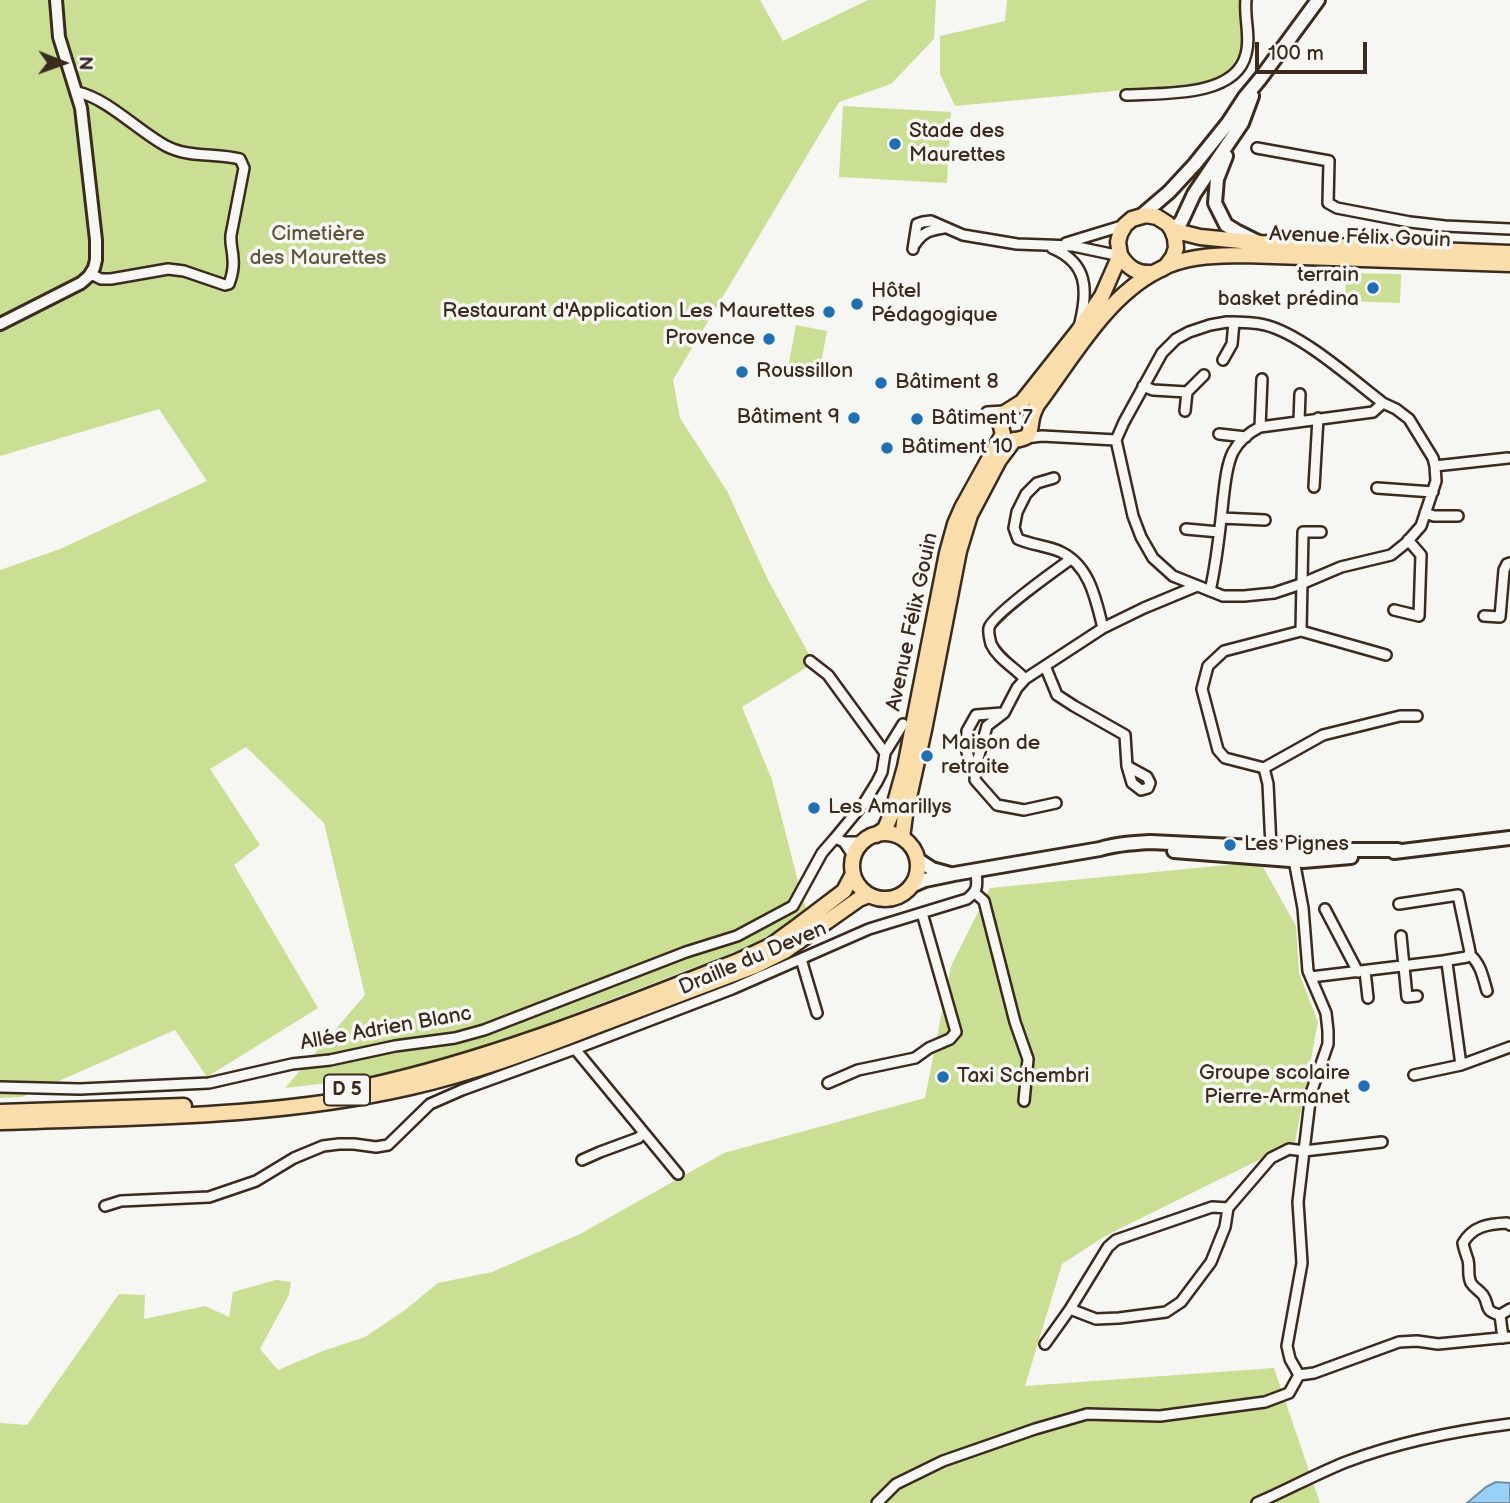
<!DOCTYPE html>
<html>
<head>
<meta charset="utf-8">
<style>
  body { margin:0 }
  #map { position:relative; width:1510px; height:1503px; overflow:hidden; background:#f6f6f2; font-family:"Balsamiq Sans",sans-serif }
  canvas { display:block }
  .north { position:absolute; left:28px; top:28px; width:70px; height:70px; -webkit-text-stroke:5px #f6f6f2; paint-order:stroke; rotate:91deg; font-size:19px; font-weight:700; line-height:28px; text-align:center; color:#3b2a1e }
  .north::after { content:''; display:block; margin:auto; width:24px; height:32px; background:#3b2a1e; clip-path:polygon(50% 0,100% 100%,50% 72%,0 100%) }
  .scale { position:absolute; left:1255px; top:42px; width:112px; height:32px; box-sizing:border-box; border:4px solid #3b2a1e; border-top:0; padding-left:9px; font-size:21px; line-height:24px; white-space:nowrap; color:#3b2a1e; -webkit-text-stroke:5px #f6f6f2; paint-order:stroke }
</style>
</head>
<body>
<div id="map">
<canvas width="1510" height="1503"></canvas>
<div class="north">N</div>
<div class="scale">100 m</div>
</div>
<script>
const c = document.querySelector('canvas').getContext('2d');
c.lineJoin = 'round';
function fill(path, color) { c.fillStyle = color; c.fill(path, 'evenodd'); }
function stroke(path, color, width, dash) { c.strokeStyle = color; c.lineWidth = width; c.lineCap = dash ? 'butt' : 'round'; c.setLineDash(dash || []); c.stroke(path); }
function drawText(font, color, halo, rows, align = 'center') {
  c.font = font + ' "Balsamiq Sans",sans-serif'; c.lineWidth = 7; c.setLineDash([]); c.textBaseline = 'middle'; c.strokeStyle = halo; c.fillStyle = color; for (const [text, x, y, turn = 0] of rows) {
    c.save(); c.translate(x, y); c.rotate((+turn || 0) * Math.PI / 180); c.textAlign = isNaN(turn) ? turn : align; if (halo) c.strokeText(text, 0, 0); c.fillText(text, 0, 0); c.restore();
  }
}
fill(new Path2D(`
  M0,0H760L783,41L868,0H936L934,39L891,84L839,102L673,380L680,418L727,491L769,582L814,663L742,707L772,780L801,893L806,908L769,939L476,1051L379,1077L285,1088L365,995L324,823L246,747L210,769L260,845L234,865L318,1008L207,1077L175,1030L22,1097L0,1098V570L60,549L207,481L159,409L0,456Z
  M1007,0H1245L1240,62L1221,81L955,106L940,74V36L1005,21Z
  M843,106L951,112L947,183L839,177Z
  M1346,273L1401,274L1400,303L1345,301Z
  M796,325L827,331L819,374L788,368Z
  M1258,862L1263,867L1296,926L1299,973L1318,1022L1295,1142L1105,1236L1062,1264L1025,1386L1274,1368L1320,1503H0V1423L27,1425L119,1294L145,1295L144,1319L205,1306L229,1317L233,1292L276,1280L291,1282L289,1295L260,1349L278,1370L323,1351L365,1337L405,1310L438,1283L492,1272L580,1234L724,1153L925,1098L951,966L990,888Z`), '#cadf94');
const water = new Path2D(`
  M1496,1482L1510,1483V1503H1467L1486,1487Z`);
fill(water, '#97d1f7');
stroke(water, '#728ea0', 2);
const minor = new Path2D(`
  M77,92C107,98 138,131 166,146C189,158 215,153 240,159L244,168L231,235C230,244 233,251 233,259C234,268 232,276 229,284L225,285L184,271L168,269L111,279H101L91,274
  M1126,95C1161,93 1236,98 1246,54C1251,37 1244,18 1246,0
  M1257,148L1329,161L1328,203L1337,208L1410,222L1445,226L1510,229
  M1066,243L1125,225
  M915,244C923,232 930,230 944,228
  M1052,248C1088,263 1088,290 1080,323
  M913,249L917,224L923,222L931,221L963,235L1017,244L1073,246L1111,254L1119,252
  M1227,322C1239,322 1253,322 1265,325C1302,334 1353,380 1383,403L1396,409L1409,419L1433,458L1435,466L1436,481L1421,526L1406,543L1391,555L1341,567L1301,584L1274,593L1244,596H1223L1173,576L1153,558L1141,537L1133,516L1116,440L1124,422L1162,353L1176,339L1189,332L1210,325Z
  M1223,360L1232,344L1234,322
  M1143,386L1153,390L1187,392L1185,411
  M1187,392L1204,375
  M987,412L1005,411
  M1299,421L1300,394
  M1260,427L1262,379
  M1219,434L1246,437
  M1025,438L1042,436L1116,440
  M1435,466L1508,458
  M1054,478L1037,483L1026,494L1017,512L1014,528L1018,539C1032,545 1048,546 1061,552C1090,566 1096,600 1103,628
  M1314,487L1318,418
  M1377,488L1433,492
  M1425,513L1434,516H1458
  M1221,518L1265,520
  M1186,529L1219,532
  M1210,591C1217,561 1220,530 1223,500C1225,485 1226,466 1233,452C1239,441 1250,432 1260,427L1373,412L1383,403
  M1394,610L1419,616L1421,555L1408,540
  M1484,616L1500,617L1504,570L1507,564L1510,563
  M1301,631L1303,532H1321
  M810,661L828,675L885,753
  M1045,666L1057,695L1074,706L1125,735L1127,766L1132,783L1141,790L1148,788L1150,783L1147,777L1127,766
  M1025,679C1014,667 998,659 991,644C990,640 988,632 989,628C991,616 1057,569 1071,559
  M1264,768L1323,735L1400,716H1417
  M974,773L967,752V731L976,715L1002,713
  M1056,803L1024,810L997,805L975,780L976,766L987,726L1004,713L1017,688L1025,679L1103,628L1144,608L1197,586
  M835,838L864,803L877,782L882,772L885,753L903,724
  M844,842L854,857
  M1271,847L1268,784L1264,768L1225,758L1218,750L1202,689L1208,666L1224,651L1301,631L1386,655
  M1294,860L1303,908L1308,971L1326,1013L1328,1031V1044L1311,1093L1304,1151L1298,1202L1302,1263L1287,1346L1290,1359L1299,1375
  M975,893L984,901L1015,1022L1028,1059L1024,1101
  M1399,904L1458,895L1470,952L1467,957L1443,961
  M1325,909L1358,972
  M1401,936L1407,997L1417,996
  M1470,955C1481,964 1483,978 1487,991
  M801,959L817,1013
  M1365,971L1368,998
  M1311,977L1443,961L1447,963L1461,1065
  M575,1049L678,1174
  M1414,1075L1461,1065L1510,1047
  M828,1083L858,1070L915,1058L929,1048L950,1039L956,1032L922,913
  M0,1087L80,1089L209,1083L292,1064L330,1060L395,1046L455,1038L484,1030L686,952L737,936L793,906L822,853L835,838L844,842H863
  M582,1160L600,1152L638,1138L643,1134
  M105,1206L121,1201L209,1197L256,1181L294,1158L323,1146L339,1144H354L376,1147L388,1145L430,1104L462,1090L575,1049L732,989L869,929L967,899C979,890 977,885 976,871
  M1070,1309L1096,1319L1119,1318L1166,1312L1181,1302L1211,1262L1225,1227L1228,1208
  M1500,1315C1483,1311 1490,1305 1483,1295C1479,1290 1474,1288 1471,1283C1467,1275 1470,1268 1468,1260C1466,1254 1464,1249 1463,1243C1473,1226 1488,1224 1507,1223L1510,1225
  M1500,1315L1503,1338
  M1500,1315L1510,1309
  M1045,1344L1070,1309L1108,1247L1116,1240L1212,1207L1228,1208L1271,1158L1289,1149L1304,1151L1382,1142
  M1299,1375L1314,1373L1399,1342L1417,1341L1438,1344L1510,1337
  M877,1503L896,1484L943,1461L1035,1429L1087,1414L1160,1416L1265,1402L1289,1393L1299,1375
  M1257,1503C1287,1490 1316,1474 1346,1462C1399,1442 1454,1431 1510,1424`);
const tertiary = new Path2D(`
  M0,324L81,283L89,276L94,268L96,260V240L81,108L59,37L56,0`);
const secondary = new Path2D(`
  M1226,156L1217,179L1215,203L1226,225L1236,231L1256,241
  M1141,216L1169,192L1195,164L1228,123L1245,97L1260,79L1318,0
  M1172,230L1181,222L1194,194L1242,123L1252,96
  M1174,851L1303,861L1351,857
  M1394,852L1510,838
  M917,859L932,869L950,874
  M911,886L925,880L954,874L1100,849C1116,844 1133,843 1150,842L1318,850H1398`);
const primary = new Path2D(`
  M1172,230L1200,237L1261,243L1510,253
  M1120,255C1128,268 1137,274 1152,273
  M852 866a33 33 0 1 1 66 0a33 33 0 1 1-66 0Z
  M876,835L885,829L893,810L905,767L947,553L955,524L962,508L1003,434L1000,423L1003,414L1022,402L1079,330L1102,296L1120,255L1118,242L1120,234L1125,225L1132,219L1146,215L1157,217L1168,224L1172,230L1175,238L1176,248L1173,257L1167,265
  M902,838L905,815L924,730L959,551L970,515L999,460L1014,440C1033,438 1029,432 1032,418C1033,413 1035,409 1037,405C1072,359 1106,296 1159,270C1164,268 1164,267 1169,265C1192,256 1219,255 1244,255L1510,264
  M364,1087C493,1059 616,1009 738,961L772,945L798,926L844,891L853,874
  M0,1112L184,1106
  M0,1122C137,1117 276,1118 411,1087C473,1073 532,1051 591,1028C646,1007 700,987 755,966L785,951L859,899L869,895`);
stroke(minor, '#3b2a1e', 14);
stroke(tertiary, '#3b2a1e', 16);
stroke(secondary, '#3b2a1e', 18);
stroke(primary, '#3b2a1e', 19);
stroke(minor, '#f6f6f2', 9);
stroke(tertiary, '#f6f6f2', 10);
stroke(secondary, '#f6f6f2', 12);
stroke(primary, '#f9deab', 14);
for (const [x, y, r, color] of [
  [895,144,7,"#1f6fb2"],
  [1373,288,7,"#1f6fb2"],
  [857,304,7,"#1f6fb2"],
  [829,312,7,"#1f6fb2"],
  [769,339,7,"#1f6fb2"],
  [742,372,7,"#1f6fb2"],
  [881,383,7,"#1f6fb2"],
  [854,418,7,"#1f6fb2"],
  [917,419,7,"#1f6fb2"],
  [887,448,7,"#1f6fb2"],
  [927,756,7,"#1f6fb2"],
  [814,808,7,"#1f6fb2"],
  [1230,845,7,"#1f6fb2"],
  [943,1077,7,"#1f6fb2"],
  [1364,1086,7,"#1f6fb2"]
]) { const dot = new Path2D(); dot.arc(x, y, r, 0, 2 * Math.PI); c.fillStyle = color; c.fill(dot); stroke(dot, '#f6f6f2', 2.5); }
for (const [x, y, w] of [
  [347,1090,46]
]) { const box = new Path2D(); box.roundRect(x - w / 2, y - 15.5, w, 31, 5); c.fillStyle = '#f6f6f2'; c.fill(box); stroke(box, '#3b2a1e', 2); }
drawText('bold 19px', '#3b2a1e', null, [
  ["D 5",347,1090]
]);
drawText('21px', '#3b2a1e', '#f6f6f2', [
  ["Stade des",909,132],
  ["Maurettes",909,156],
  ["terrain",1359,276,"right"],
  ["basket prédina",1359,300,"right"],
  ["Hôtel",871,292],
  ["Pédagogique",871,316],
  ["Restaurant d'Application Les Maurettes",815,312,"right"],
  ["Provence",755,339,"right"],
  ["Roussillon",756,372],
  ["Bâtiment 8",895,383],
  ["Bâtiment 9",840,418,"right"],
  ["Bâtiment 7",931,419],
  ["Bâtiment 10",901,448],
  ["Maison de",941,744],
  ["retraite",941,768],
  ["Les Amarillys",828,808],
  ["Les Pignes",1244,845],
  ["Groupe scolaire",1350,1074,"right"],
  ["Pierre-Armanet",1350,1098,"right"],
  ["Taxi Schembri",957,1077]
], 'left');
drawText('21px', '#5f573c', '#f6f6f2', [
  ["Cimetière",318,235],
  ["des Maurettes",318,259]
]);
drawText('21px', '#3b2a1e', '#f6f6f2', [
  ["Avenue Félix Gouin",1360,238,2],
  ["Avenue Félix Gouin",913,622,-78],
  ["Draille du Deven",753,959,-23],
  ["Allée Adrien Blanc",386,1029,-10]
]);
</script>
</body>
</html>
